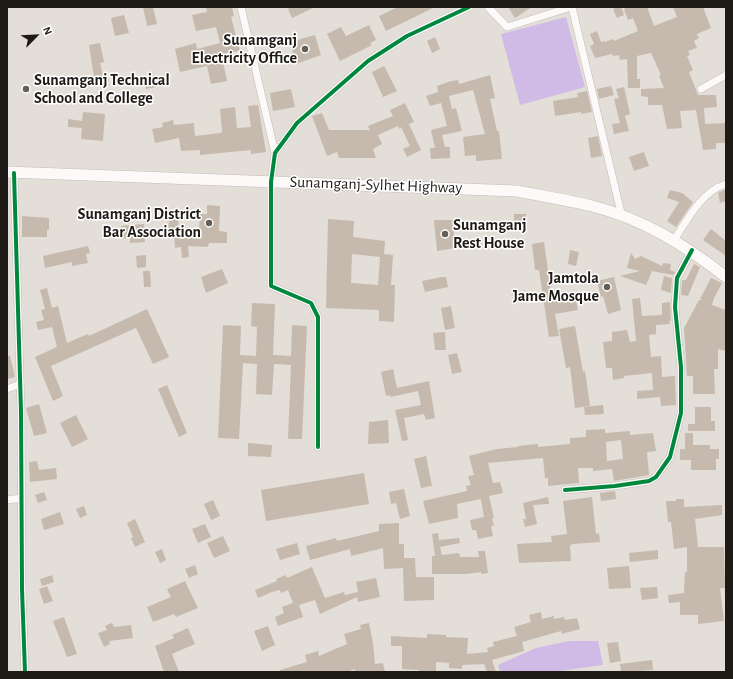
<!DOCTYPE html>
<html>
<head>
<meta charset="utf-8">
<style>
  body { margin:0 }
  #map { position:relative; width:733px; height:679px; overflow:hidden; background:#e4ded8; font-family:"Alegreya Sans",sans-serif }
  canvas { display:block }
  .frame { position:absolute; inset:0; border:8px solid #1e1a16; pointer-events:none }
  .north { position:absolute; left:16px; top:16px; width:40px; height:40px; -webkit-text-stroke:3px #fff; paint-order:stroke; rotate:66deg; font-size:11px; font-weight:700; line-height:16px; text-align:center; color:#1e1a16 }
  .north::after { content:''; display:block; margin:auto; width:14px; height:18px; background:#1e1a16; clip-path:polygon(50% 0,100% 100%,50% 72%,0 100%) }
</style>
</head>
<body>
<div id="map">
<canvas width="733" height="679"></canvas>
<div class="frame"></div>
<div class="north">N</div>
</div>
<script>
const c = document.querySelector('canvas').getContext('2d');
c.lineJoin = 'round';
function fill(path, color) { c.fillStyle = color; c.fill(path, 'evenodd'); }
function stroke(path, color, width, dash) { c.strokeStyle = color; c.lineWidth = width; c.lineCap = dash ? 'butt' : 'round'; c.setLineDash(dash || []); c.stroke(path); }
function drawText(font, color, halo, rows, align = 'center') {
  c.font = font + ' "Alegreya Sans",sans-serif'; c.lineWidth = 3; c.setLineDash([]); c.textBaseline = 'middle'; c.strokeStyle = halo; c.fillStyle = color; for (const [text, x, y, turn = 0] of rows) {
    c.save(); c.translate(x, y); c.rotate((+turn || 0) * Math.PI / 180); c.textAlign = isNaN(turn) ? turn : align; if (halo) c.strokeText(text, 0, 0); c.fillText(text, 0, 0); c.restore();
  }
}
fill(new Path2D(`
  M566,17L585,87L520,105L501,34Z
  M569,641H598L603,665L552,672H500L498,665L536,648Z`), '#cfbbe5');
fill(new Path2D(`
  M143,7H153L157,24L147,26Z
  M206,7H232L234,16L231,17L240,51L227,53L228,56L222,57L227,81L211,84L207,66L180,72L175,49L196,43L197,49L220,43L216,27L196,31L192,15L207,12Z
  M292,7H315L292,18L288,9Z
  M398,7H435L386,31L379,16Z
  M508,7H532L515,18Z
  M617,7H621L624,15L617,18L613,9Z
  M628,7H647L654,26L677,17L673,7H703L711,28L697,34L699,38L694,41L697,48L688,51L690,55L687,56L693,70L689,72L698,95H716L717,107L704,108L705,124L726,123V143H716V149L703,150L696,110L680,111L682,128L667,129L662,105H648V97L641,96V89L664,88L659,76L661,75L651,53L637,56V79H640V88H628L627,59L620,60L619,55L613,56L612,54L595,58L590,46L594,44L590,34L597,31L601,42L605,41V42L613,39L614,41L638,31L633,18L628,20L624,9Z
  M124,15L129,33L115,36L111,18Z
  M369,25L376,40L370,43L372,45L340,61L327,34L341,27L346,36Z
  M315,35L321,55L296,64L290,42Z
  M435,37L440,49L432,53L427,41Z
  M100,43L104,62L100,63L103,76L94,77L89,45Z
  M384,66L397,91L383,97L372,72Z
  M490,75L495,98L490,99L497,131H499L502,159L476,161V155L465,156L463,137L485,134L473,90L449,96L452,109L456,108L462,131L442,135L445,147H450V158L431,159L430,148H435L431,130L447,126L441,103L430,106L426,96L438,92L437,86L451,81L458,80L459,84Z
  M154,78L156,87L146,89L144,80Z
  M611,86L614,95L599,99L597,89Z
  M624,87L630,114L625,116L629,131L614,134L612,124L620,123L614,99L619,98L616,89Z
  M291,89L295,107L273,111L270,93Z
  M587,91L592,112L581,114V112L555,116L553,101L578,97L577,93Z
  M405,103L414,122L409,124L421,150L407,157L403,149L410,146L401,127L399,129L398,126L378,135L382,144L373,149L376,158H339L337,152L327,156L312,116L322,113L329,130H370L368,126L393,116L390,110Z
  M258,105L266,152L251,154V150L200,155V150L181,151L179,138L155,143L152,129L163,127L162,123L173,120L174,125L194,123L195,136L221,133L222,131L220,109L235,107L237,128L251,127L248,106Z
  M83,112L105,114L103,141L81,139L82,128L68,127V119L82,121Z
  M598,136L602,156L591,158L588,138Z
  M644,152L649,166L634,171L629,157Z
  M726,189V201L720,203L718,193Z
  M670,190L682,193L693,202L676,227L667,221L679,202L667,198Z
  M207,205L220,206L219,231L227,232V243H209L208,247L188,246L189,257L182,258L181,247L175,248L174,231H168L170,210L179,211L178,228L199,230L200,214H207Z
  M514,214H526V221H514Z
  M22,216L49,218V230H47V237H22Z
  M328,219L354,221L353,237L385,241L384,254L393,255L391,285H395L394,322L379,321V310L326,308ZM352,254L380,257L378,285L351,283Z
  M434,220H453L455,248L437,251Z
  M144,224L145,242L130,243V238L122,239L121,226Z
  M711,229L726,241V256L703,240Z
  M544,242L552,299L575,296L578,310L555,314L559,336L549,337L539,270H535L532,244Z
  M88,246L90,253L86,254L88,263L72,266V262L45,268L43,256Z
  M570,250L579,252L576,266L568,264Z
  M631,253L635,259L641,256L662,266L663,263L671,264L670,270L675,272L673,275L652,271L646,285L620,276L640,271L627,268Z
  M146,255V267L137,268L136,256Z
  M694,264L700,267L688,296L681,295L682,280H686Z
  M222,269L228,283L206,293L201,277Z
  M143,271H150L151,287H144Z
  M664,276L672,278L671,293L661,290Z
  M442,277H446L448,287L425,292L422,281Z
  M614,277L621,310L608,314L603,296L601,297L597,281Z
  M711,278L722,283L714,298L712,305L726,310V351L718,349V369H714L715,394H693V376H687L684,328L699,300H703L700,299Z
  M47,288L52,308L58,306L67,343L88,334L89,336L147,309L169,357L153,364L136,328L51,366L63,396L53,401L35,357L57,347L52,327L38,330L36,322L44,320L41,310L45,309L40,290Z
  M640,298L642,316L662,315V303L670,302L671,321H669L670,324L656,325V334L649,335L651,357L661,356L662,377L675,376L676,405L661,406L660,397L637,399V391L653,390L652,373L624,376V378L613,380L612,368H606L603,342L612,341V332L627,330L630,342L636,341L632,299Z
  M252,303L275,304L273,355L291,356L292,325L307,326L302,439H288L291,365L274,364L272,395L256,394L257,364L243,363L239,439L218,438L223,325L241,326L240,355L256,356L257,327L251,326Z
  M451,306L455,328L445,330L441,308Z
  M575,326L583,372L585,371L590,406L575,408L570,367L566,368L559,329Z
  M445,332L446,350H435L433,333Z
  M457,353L462,372L452,374L448,355Z
  M7,356H10L15,377L7,379Z
  M393,369L397,388L429,381L435,418L426,420L424,414L404,418L408,440L402,441L395,410L421,405L418,391L390,397V395L386,396L381,372Z
  M167,385L187,433L179,437L158,389Z
  M39,404L47,433L34,436L26,408Z
  M603,405L604,414L585,415L584,407Z
  M695,407H711V421H715V431H688V424H695Z
  M76,415L88,439L72,447L60,423Z
  M388,420L389,443L368,444L369,422Z
  M605,429V433L630,431V435L653,433L656,451L647,452L649,475L614,481L612,469L593,471V468H578L579,483L548,486V478H545L543,458L488,463L493,483L500,482L503,493L489,496L494,518H492L494,526H491L493,536L478,539L476,530H472L470,520L484,517L481,499L457,504L458,518L429,524L423,501L467,491L466,486L471,485L468,476L474,475L469,456L497,449L518,447V446L538,444V447L570,444V438L586,437V430ZM621,440L623,459L607,461L606,442Z
  M685,433H693V445H710V449H719V459H716V470H691V460H680V449H685Z
  M248,443L272,445L271,457L248,456Z
  M426,456L432,486L421,488L414,459Z
  M37,461L39,470L56,468L57,479L30,482L29,462Z
  M364,473L369,504L266,521L261,490Z
  M404,489L410,516L400,519L396,503L391,504L389,492Z
  M615,491L616,499L601,501L600,493Z
  M44,492L47,500L38,503L35,495Z
  M548,497L549,504L533,505L537,524L525,527L523,519H526L523,503Z
  M592,497L596,534L599,533L600,542L572,544L570,546L571,561L519,563L517,544L552,542L551,536L567,534L563,501Z
  M676,499H684V507L722,505V515L695,519L698,547H724L725,588H720L724,621L698,624V615H680V602L669,603L668,595L684,593L685,572H687V547L674,549L671,522H668L666,501H676Z
  M213,500L220,516L211,520L204,504Z
  M84,506L87,515L80,518L76,509Z
  M60,512L64,524L44,530L41,519Z
  M135,519L145,542L135,547L131,538L133,537L127,523Z
  M399,523V544H404V558H415L416,577H434V600L404,601L403,568L384,569L383,548L351,556L350,549L310,560L306,546L336,538L337,541L379,531V524Z
  M205,524L211,537L198,543L192,529Z
  M438,533L439,540L459,538L460,543L440,547L442,555L459,553L460,557H479L478,551H485L488,573L481,574V572L467,574H432V556H435L432,534Z
  M223,536L230,551L214,558L207,543Z
  M297,543L300,554L280,560L276,549Z
  M162,549L166,560L160,563L155,552Z
  M658,550V559L630,562L629,553Z
  M195,565L198,574L189,578L185,569Z
  M629,566L631,588L609,589L607,568Z
  M312,567L325,598L344,592L345,595L358,592L356,582L376,578L380,597L358,602L357,597L320,614L315,600L299,605L303,617L278,626L275,617L284,613L282,607L293,603L288,590L281,593L280,590L272,592L258,598L255,590L277,581L276,579L286,575L287,578Z
  M52,575L54,582L42,586L40,579Z
  M185,581L198,608L176,617L174,614L153,622L147,607L171,597L167,589Z
  M47,586L53,601L44,604L39,589Z
  M657,587L658,598L642,600L640,588Z
  M541,612L542,619L554,616V619L564,617L565,620L577,618L580,629L562,634L561,631L522,642L524,651L492,660L496,672H487L484,664L462,665V669L449,668V663L436,662V672H419V670L402,669V646H391V636L427,638V634L446,635V637L468,638L467,654L488,652L487,648L494,646L493,642L517,636L514,627L531,622L529,615Z
  M64,617L77,654L67,657L53,621Z
  M112,623L114,627L131,625L133,638L109,641L110,644L104,647L98,633L107,630L105,626Z
  M369,623L373,643L375,664L383,663L385,672H355V669L346,672H280V670L307,662L305,655L318,651L319,656L347,644L344,634L361,629L360,625Z
  M268,626L275,645L262,651L254,631Z
  M188,628L195,644L172,654L179,672H164L155,646L174,638L172,635Z
  M618,642L621,661L610,663L607,643Z
  M652,660L653,670L621,672L620,664Z`), '#c5baad');
const minor = new Path2D(`
  M241,7L275,153
  M488,7L507,27L571,7
  M572,7L622,217
  M701,89L726,75
  M14,173L21,411L22,589L25,672
  M674,240C687,220 702,191 726,184
  M7,389L20,384
  M318,447V317L311,303L271,286V182L275,153L297,123L368,61L407,36L469,7
  M565,490L615,486L649,481L656,477L670,457L681,413V367L675,307L677,278L692,250
  M7,500L22,498`);
const primary = new Path2D(`
  M7,172L517,191C542,196 567,200 592,206C643,219 685,245 726,277`);
stroke(minor, '#c1bcb7', 8);
stroke(primary, '#c1bcb7', 12);
stroke(minor, '#fbfaf9', 7);
stroke(primary, '#fbfaf9', 11);
stroke(new Path2D(`
  M14,173L21,411L22,589L25,672
  M318,447V317L311,303L271,286V182L275,153L297,123L368,61L407,36L469,7
  M565,490L615,486L649,481L656,477L670,457L681,413V367L675,307L677,278L692,250`), '#00873e', 4);
for (const [x, y, r, color] of [
  [305,49,4,"#635f5a"],
  [26,89,4,"#635f5a"],
  [209,223,4,"#635f5a"],
  [445,234,4,"#635f5a"],
  [607,287,4,"#635f5a"]
]) { const dot = new Path2D(); dot.arc(x, y, r, 0, 2 * Math.PI); c.fillStyle = color; c.fill(dot); stroke(dot, '#fff', 1.5); }
drawText('bold 16px', '#1e1a16', '#fff', [
  ["Sunamganj",297,40],
  ["Electricity Office",297,58],
  ["Sunamganj Technical",34,80,"left"],
  ["School and College",34,98,"left"],
  ["Sunamganj District",201,214],
  ["Bar Association",201,232],
  ["Sunamganj",453,225,"left"],
  ["Rest House",453,243,"left"],
  ["Jamtola",599,278],
  ["Jame Mosque",599,296]
], 'right');
drawText('16px', '#1e1a16', '#fff', [
  ["Sunamganj-Sylhet Highway",376,185,2]
]);
</script>
</body>
</html>
